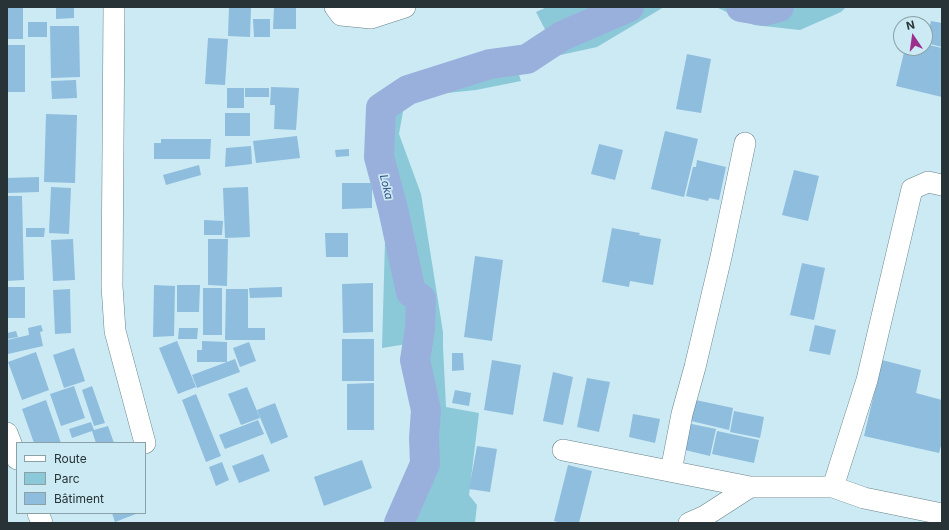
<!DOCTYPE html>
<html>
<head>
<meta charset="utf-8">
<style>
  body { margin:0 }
  #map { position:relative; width:949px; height:530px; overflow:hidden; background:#cceaf3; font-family:Inter,sans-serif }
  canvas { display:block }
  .frame { position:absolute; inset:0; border:8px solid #273336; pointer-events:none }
  .legend { position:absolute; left:16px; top:442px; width:130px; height:72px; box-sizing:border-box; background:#cceaf3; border:1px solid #8aa1a7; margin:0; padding:5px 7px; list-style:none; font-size:12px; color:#273336 }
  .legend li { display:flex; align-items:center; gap:8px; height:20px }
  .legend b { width:20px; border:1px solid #8aa1a7 }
  .north { position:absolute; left:893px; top:16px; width:40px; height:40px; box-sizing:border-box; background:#cceaf3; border:1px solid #8aa1a7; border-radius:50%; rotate:347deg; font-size:11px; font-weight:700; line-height:16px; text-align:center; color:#273336 }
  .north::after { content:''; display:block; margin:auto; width:14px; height:18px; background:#9c2e8d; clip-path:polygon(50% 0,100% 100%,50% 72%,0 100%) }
</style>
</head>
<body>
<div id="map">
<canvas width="949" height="530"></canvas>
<div class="frame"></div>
<ul class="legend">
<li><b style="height:5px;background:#fff"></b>Route</li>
<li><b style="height:11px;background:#8bc9d9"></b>Parc</li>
<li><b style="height:11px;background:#8ebdde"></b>Bâtiment</li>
</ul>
<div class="north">N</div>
</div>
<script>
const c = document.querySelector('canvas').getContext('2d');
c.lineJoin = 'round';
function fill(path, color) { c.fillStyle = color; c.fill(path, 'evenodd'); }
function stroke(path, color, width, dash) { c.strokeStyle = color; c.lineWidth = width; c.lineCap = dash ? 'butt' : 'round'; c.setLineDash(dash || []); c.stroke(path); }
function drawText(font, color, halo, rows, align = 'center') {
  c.font = font + ' Inter,sans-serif'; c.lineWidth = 3.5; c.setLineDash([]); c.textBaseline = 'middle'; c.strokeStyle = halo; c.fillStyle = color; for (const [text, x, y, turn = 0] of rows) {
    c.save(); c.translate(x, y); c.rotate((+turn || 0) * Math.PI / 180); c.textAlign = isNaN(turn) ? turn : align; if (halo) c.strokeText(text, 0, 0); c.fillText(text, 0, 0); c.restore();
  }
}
fill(new Path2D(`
  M547,7H664L597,47L556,56L550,39L536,12Z
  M716,7H846L841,12L800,30L754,25Z
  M511,50L521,81L476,90L418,96L404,106L399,134L421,194L443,332V347L446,407L479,413L469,495L477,505L475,523H398L408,506L409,473L422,415L407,344L382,348L385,241L382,177L373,143L370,111L400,89L467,64Z`), '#8bc9d9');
stroke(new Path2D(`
  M741,7L764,11L779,7
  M399,523L425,464L424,438L426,410L415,360L420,329L421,299L411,292L393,209L379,157L381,108L408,90L490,64L527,59L562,36L629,7`), '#99b0dc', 30);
fill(new Path2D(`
  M7,7H23V39H7Z
  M56,7H74V18L56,19Z
  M229,7H251L250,37L228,36Z
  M274,7H296V29H273Z
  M253,19H270V37H254Z
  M931,21L942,23V47L926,43Z
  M28,22H47V37H28Z
  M50,26H79L80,77L51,78Z
  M208,38L228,39L225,85L205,84Z
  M925,44L942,48V97L896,86L905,48H925Z
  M7,45H25V92H7Z
  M687,54L711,59L701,113L676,109Z
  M76,80L77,98L52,99L51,81Z
  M271,87L299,88L296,130L274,129L275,105H270Z
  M227,88H244V108H227Z
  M245,88H269V97H245Z
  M225,113H250V136H225Z
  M46,114L77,115L75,183L44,182Z
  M665,131L698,139L684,197L651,189Z
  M297,136L300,158L256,163L253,141Z
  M161,139H211L210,159H154V143H161Z
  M599,144L623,150L615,180L591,174Z
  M251,146L252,164L225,167L226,148Z
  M349,149V156L336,157L335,150Z
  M697,160L726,167L719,200L709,198L708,201L686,196L693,167H696Z
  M199,165L201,175L166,185L163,175Z
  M794,170L819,176L808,221L782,215Z
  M39,177V192L7,193V178Z
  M342,183H372V208L342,209Z
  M51,187L71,188L69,234L49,233Z
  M248,187L250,237L225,238L223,188Z
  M7,196H22L24,280L7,281Z
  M204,220L223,221L222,235H204Z
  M26,228H45L44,237H26Z
  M612,228L640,233L639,235L661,239L653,285L630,281L629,287L602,282Z
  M325,233H348V257H326Z
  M73,239L75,280L53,281L51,240Z
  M208,239H228L227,286L208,285Z
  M475,256L503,260L492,341L464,337Z
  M802,263L825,268L814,320L790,315Z
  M373,283V332L343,333L342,284Z
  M154,285L175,286L174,336L153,337Z
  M177,285H200L199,312H177Z
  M7,287H25V318H7Z
  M282,287V297L250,298L249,288Z
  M203,288H222V335H203Z
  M70,289L71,333L55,334L53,290Z
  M226,289H248V328H265V340H225Z
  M41,325L43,331L40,332L43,346L8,354L7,340L29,335L28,328Z
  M815,325L836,330L830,355L809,351Z
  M179,328H198L197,339H178Z
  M16,331L18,337L7,339V333Z
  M342,339H374V381H342Z
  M177,341L196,387L178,394L159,348Z
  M202,341L227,342V362H197V350H202Z
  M249,342L256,361L240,367L233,348Z
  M74,348L85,381L64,388L53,355Z
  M36,352L49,390L22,400L8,362Z
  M452,353H463L464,370L452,371Z
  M235,359L240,372L197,388L192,375Z
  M492,360L521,365L513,415L484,410Z
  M882,360L921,370L916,393L942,400V442L939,453L864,436Z
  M553,372L573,377L563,425L543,421Z
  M587,378L610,382L599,432L577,427Z
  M374,383V430H347V384Z
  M74,386L85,418L61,426L50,394Z
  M92,386L105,423L94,426L82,390Z
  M247,387L260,418L241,425L228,394Z
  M455,390L471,393L469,406L452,403Z
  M196,394L221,456L206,462L182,400Z
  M691,399L733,408L729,430L687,420Z
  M46,400L61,443H34L22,409Z
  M275,403L288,437L271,444L257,410Z
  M734,411L764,417L760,438L730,432Z
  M633,414L660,419L655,443L629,437Z
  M258,420L264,434L225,449L219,435Z
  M91,422L94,430L108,426L114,443H96L92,431L72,438L69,429Z
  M687,423L716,429L710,456L681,449Z
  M717,431L759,440L754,463L712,454Z
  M477,446L497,449L490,492L469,489Z
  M263,454L270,471L239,483L232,466Z
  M362,460L372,488L324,506L314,477Z
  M222,462L229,480L216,486L209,467Z
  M568,465L592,471L579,523H562L554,521Z
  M112,513H136V514L115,522Z`), '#8ebdde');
const minor = new Path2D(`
  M114,7L112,286L115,331L145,443
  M335,7L341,15L371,18L405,7
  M7,433L17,459
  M563,450L750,487H833L864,498L942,514
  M671,471L682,414L695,367L721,257L745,143
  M833,487L867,380L912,189L928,182L942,185
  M38,513L42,523
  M689,523L705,516L750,487`);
stroke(minor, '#67838b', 22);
stroke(minor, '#fff', 21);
drawText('italic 11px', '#304b83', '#cceaf3', [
  ["Loka",386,187,76]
]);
</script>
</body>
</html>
